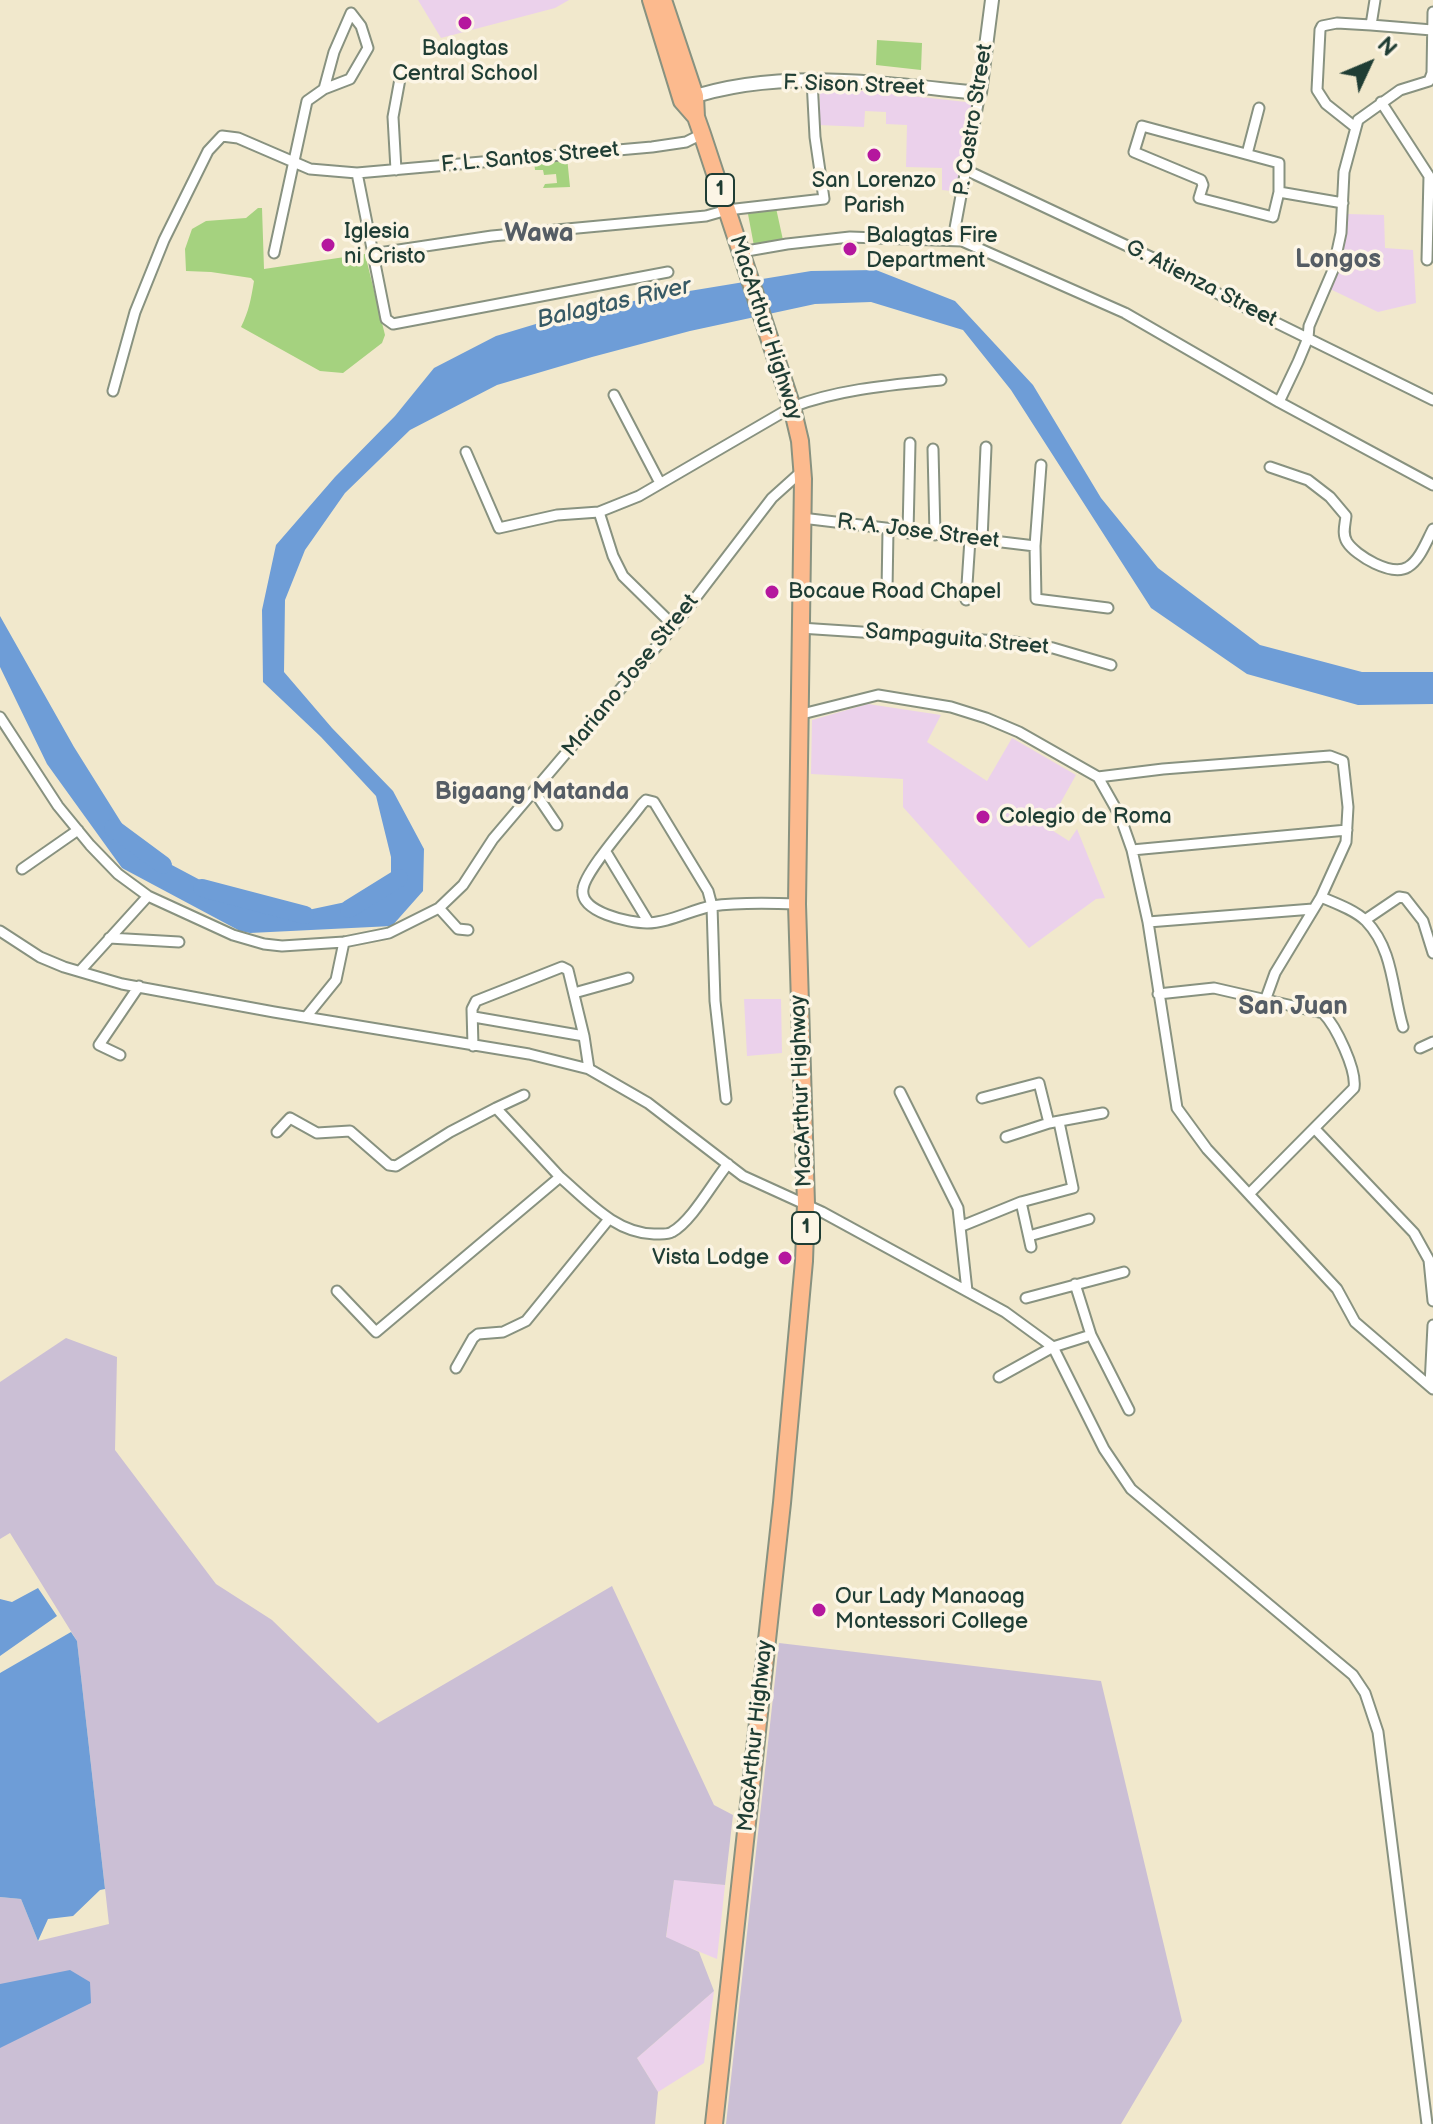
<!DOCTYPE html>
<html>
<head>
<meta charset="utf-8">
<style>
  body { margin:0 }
  #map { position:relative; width:1433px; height:2124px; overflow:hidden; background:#f1e8cc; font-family:"Balsamiq Sans",sans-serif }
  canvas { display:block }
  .north { position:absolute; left:1329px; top:24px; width:80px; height:80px; -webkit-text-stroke:6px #fcf5e5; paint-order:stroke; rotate:46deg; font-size:22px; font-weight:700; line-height:32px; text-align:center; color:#1f3d34 }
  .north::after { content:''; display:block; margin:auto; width:28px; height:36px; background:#1f3d34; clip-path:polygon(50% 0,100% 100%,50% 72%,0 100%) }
</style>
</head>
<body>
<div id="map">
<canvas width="1433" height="2124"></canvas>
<div class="north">N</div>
</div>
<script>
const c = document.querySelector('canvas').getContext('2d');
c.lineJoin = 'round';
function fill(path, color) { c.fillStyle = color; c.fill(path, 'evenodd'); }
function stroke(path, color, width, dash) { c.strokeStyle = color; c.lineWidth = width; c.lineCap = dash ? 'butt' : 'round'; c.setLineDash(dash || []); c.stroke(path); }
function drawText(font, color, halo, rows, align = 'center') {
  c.font = font + ' "Balsamiq Sans",sans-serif'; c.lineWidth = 7; c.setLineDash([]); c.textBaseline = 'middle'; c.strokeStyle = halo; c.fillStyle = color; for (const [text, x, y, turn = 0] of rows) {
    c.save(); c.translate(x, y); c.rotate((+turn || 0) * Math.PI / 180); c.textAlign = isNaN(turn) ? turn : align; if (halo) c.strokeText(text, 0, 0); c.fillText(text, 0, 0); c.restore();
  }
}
fill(new Path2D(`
  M418,0H569L555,8L441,38Z
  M820,89L867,91L975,103L961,192L942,190V168L906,167L907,125L886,124V112L865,111L864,127L819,125Z
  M1347,214L1384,215L1385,248L1413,250L1416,303L1378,312L1328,288L1343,237Z
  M868,704L941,715L927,742L987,781L1012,738L1076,775L1047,827L1069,841L1077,829L1105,898L1096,899L1029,948L903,807V779L811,774L812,720Z
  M744,999H781L782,1053L747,1056Z
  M674,1879L725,1885L717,1959L666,1938Z
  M714,1991L704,2063L658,2092L637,2058Z`), '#ebd1eb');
fill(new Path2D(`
  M66,1338L117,1357L115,1450L216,1584L272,1620L378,1723L612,1586L714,1805L733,1815L725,1885L674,1880L666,1937L699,1952L714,1991L637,2058L658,2092L655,2124H0V1897L21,1899L38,1941L109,1924L77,1641L10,1533L0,1539V1382Z
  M779,1643L1101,1681L1182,2021L1121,2124H726Z`), '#cbbfd5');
fill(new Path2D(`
  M877,40L922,43L921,70L876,65Z
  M567,157L570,187L543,188L545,184L557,183L556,174L544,175L543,170H535L534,161Z
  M258,208H262L264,269L365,254L385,335L382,343L343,373L320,371L241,327C249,311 251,299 254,281L251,278L211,272L186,271L185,249L192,229L206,221L246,218Z
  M776,208L783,240L754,246L748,214Z`), '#a5d27f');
fill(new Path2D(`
  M876,270L955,301L1033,385L1101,498L1158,568L1260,645L1362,672H1433V704L1358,705L1247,674L1151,608L1011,390L963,330L871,302L815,304L690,331L592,357L497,385L410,430L345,493L305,550L285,600L284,672L332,728L393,791L424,849L423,891L392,926L250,933L240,931L122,868L47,764L0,667V616L74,747L136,846L251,907L308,910L374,896L391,878V857L376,796L321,737L263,682L262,610L276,545L335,477L395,416L434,368L496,336L569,314L659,296L811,271Z
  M38,1588L57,1616L0,1656V1599L12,1602Z
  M71,1632L77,1641L105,1889L100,1890L73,1916L48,1919L38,1941L21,1899L0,1897V1673Z
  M70,1970L90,1982L91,2003L0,2048V1984Z`), '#6e9dd7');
stroke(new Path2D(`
  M113,828L163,865
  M202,888L305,915
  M349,909L399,878`), '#6e9dd7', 18);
const minor = new Path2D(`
  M1375,0L1371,25L1432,30
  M1381,102L1429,176L1427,260
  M1142,126L1279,163V192L1273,217L1199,198L1203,185L1201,180L1134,152Z
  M1355,127L1326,104L1317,90L1320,30L1322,26L1337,23L1371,25
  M1247,154L1259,108
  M396,170L393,117L402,68
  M968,171L1155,259L1226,298L1433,400
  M357,173L386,319L393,324L668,272
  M1279,192L1343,203
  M953,239L980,93
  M741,252L787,244L850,237L962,241L1125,313L1279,402L1433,485
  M274,253L307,101L324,89L350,79L368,48L361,26L351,13L334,52L324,89
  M372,254L492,236L706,216L727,210L824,199L815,137L812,80
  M113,391L135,312L164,240L208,151L222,136L238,138L310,169L357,173L652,147L686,142L702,134
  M614,395L660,483
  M1279,402L1298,362L1308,338L1309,326L1333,270L1341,233L1344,172L1358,120L1400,90L1429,81L1432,73L1433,12
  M933,449L935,535
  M466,452L499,528L557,515L599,512L639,496L792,407C839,389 891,385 941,380
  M1041,465L1035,546L1036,599L1108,608
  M1270,467L1308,480L1330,497L1346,516C1345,525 1342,534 1347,542C1356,556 1392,577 1408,567C1420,560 1427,540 1433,529
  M599,512L613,556L623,576L674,626
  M802,518L1035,546
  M908,533L910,443
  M982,540L986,447
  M887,591L888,530
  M966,600L970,539
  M800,628L1014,642L1053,648L1111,665
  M802,714L878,695L951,707L986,718L1019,732L1098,777L1120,816L1132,850L1148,922L1177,1108L1207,1149L1337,1289L1355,1322L1433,1389
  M0,717L58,806L90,845L118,874L148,896L233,935L264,944L282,946L344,942L389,933L439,908L463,885L493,839L674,626L772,498L802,471
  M1098,777L1163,769L1330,756L1343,761L1348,807L1346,842L1321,897L1275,973L1266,998
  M534,791L557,825
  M1132,850L1347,830
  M606,852L649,923
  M22,869L78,830
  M1321,897C1335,903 1355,910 1366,921C1394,950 1392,991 1403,1027
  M439,908L458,929L468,930
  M1365,920L1399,897L1405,898L1423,921L1433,953
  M1148,922L1313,909
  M0,931L40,957L64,967L122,984L274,1012L529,1054L589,1069L648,1103L743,1176L822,1212L1005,1312L1053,1347L1104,1449L1131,1489L1353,1675L1365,1693L1378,1732L1427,2124
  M109,938L179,942
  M80,971L148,896
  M574,993L628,978
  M1158,994L1214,988L1323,1013C1336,1026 1357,1070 1354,1088L1250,1193
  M306,1017L336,980L344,942
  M474,1017L584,1036L589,1069
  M473,1046L472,1009L476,1001L562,967L568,970L584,1036
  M1420,1048L1433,1042
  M120,1055L99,1045L139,986
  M900,1092L958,1208L967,1291
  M982,1098L1039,1083L1049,1123
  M726,1099L715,1001L712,906L708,891L654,802L646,800L642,804C630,821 585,871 583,889C579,912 629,923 647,923C668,923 691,910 712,906C739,902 770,903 797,904
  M496,1108L524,1095
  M1315,1129L1414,1233L1429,1260L1433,1301
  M277,1132L290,1118L317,1133L350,1131L389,1165L396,1166L450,1132L496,1108L560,1177
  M1006,1137L1049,1123L1103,1113
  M1021,1202L1031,1247
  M962,1226L1021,1202L1073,1188L1059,1122
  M1029,1236L1089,1219
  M1075,1284L1091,1335L1129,1410
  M337,1291L376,1332L560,1177C588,1201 615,1233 654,1234C660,1234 667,1235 672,1232C692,1221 713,1182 728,1164
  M1026,1298L1124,1272
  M456,1368L473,1338L478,1334L503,1332L526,1321L609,1219
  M999,1377L1053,1347L1091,1335
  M1430,1385L1433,1325`);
const tertiary = new Path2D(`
  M687,99C780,67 884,84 980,93L992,0`);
const trunk = new Path2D(`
  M651,0L682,101L696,117
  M663,0L695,96L696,117L702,134L792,407L800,441L803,479L797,904L806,1204L804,1261L782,1503L714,2124`);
stroke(minor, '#889280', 13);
stroke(tertiary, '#889280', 16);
stroke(trunk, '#889280', 20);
stroke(minor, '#fff', 9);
stroke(tertiary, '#fff', 12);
stroke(trunk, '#fcba8e', 16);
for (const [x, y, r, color] of [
  [465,23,8,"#b5179e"],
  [874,155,8,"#b5179e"],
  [328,245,8,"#b5179e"],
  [850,249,8,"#b5179e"],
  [772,592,8,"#b5179e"],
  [983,817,8,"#b5179e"],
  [785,1258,8,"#b5179e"],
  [819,1610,8,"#b5179e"]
]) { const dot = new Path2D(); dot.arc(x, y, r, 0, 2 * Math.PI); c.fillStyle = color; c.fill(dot); stroke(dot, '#fcf5e5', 3); }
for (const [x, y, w] of [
  [720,190,28],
  [806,1228,28]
]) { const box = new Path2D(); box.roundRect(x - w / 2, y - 16, w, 32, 6); c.fillStyle = '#fcf5e5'; c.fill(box); stroke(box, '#1f3d34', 2); }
drawText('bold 20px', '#1f3d34', null, [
  ["1",720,190],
  ["1",806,1228]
]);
drawText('22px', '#1f3d34', '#fcf5e5', [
  ["Balagtas",465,49,"center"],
  ["Central School",465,74,"center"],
  ["San Lorenzo",874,181,"center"],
  ["Parish",874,206,"center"],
  ["Iglesia",344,232],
  ["ni Cristo",344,257],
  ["Balagtas Fire",866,236],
  ["Department",866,261],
  ["Bocaue Road Chapel",788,592],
  ["Colegio de Roma",999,817],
  ["Vista Lodge",769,1258,"right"],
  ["Our Lady Manaoag",835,1597],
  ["Montessori College",835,1622]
], 'left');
drawText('22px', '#1f3d34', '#fcf5e5', [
  ["F. Sison Street",854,86,2],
  ["P. Castro Street",974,120,-81],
  ["F. L. Santos Street",530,158,-5],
  ["G. Atienza Street",1201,284,27],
  ["MacArthur Highway",765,328,72],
  ["R. A. Jose Street",918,532,7],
  ["Sampaguita Street",957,640,5],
  ["Mariano Jose Street",631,676,-51],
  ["MacArthur Highway",802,1091,-92],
  ["MacArthur Highway",756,1736,-84]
]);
drawText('italic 24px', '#375a65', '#fcf5e5', [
  ["Balagtas River",614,304,-13]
]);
drawText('bold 24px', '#555d65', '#fcf5e5', [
  ["Bigaang Matanda",532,793]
]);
drawText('bold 26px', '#555d65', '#fcf5e5', [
  ["Wawa",539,234],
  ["Longos",1338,260],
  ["San Juan",1293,1007]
]);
</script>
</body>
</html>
